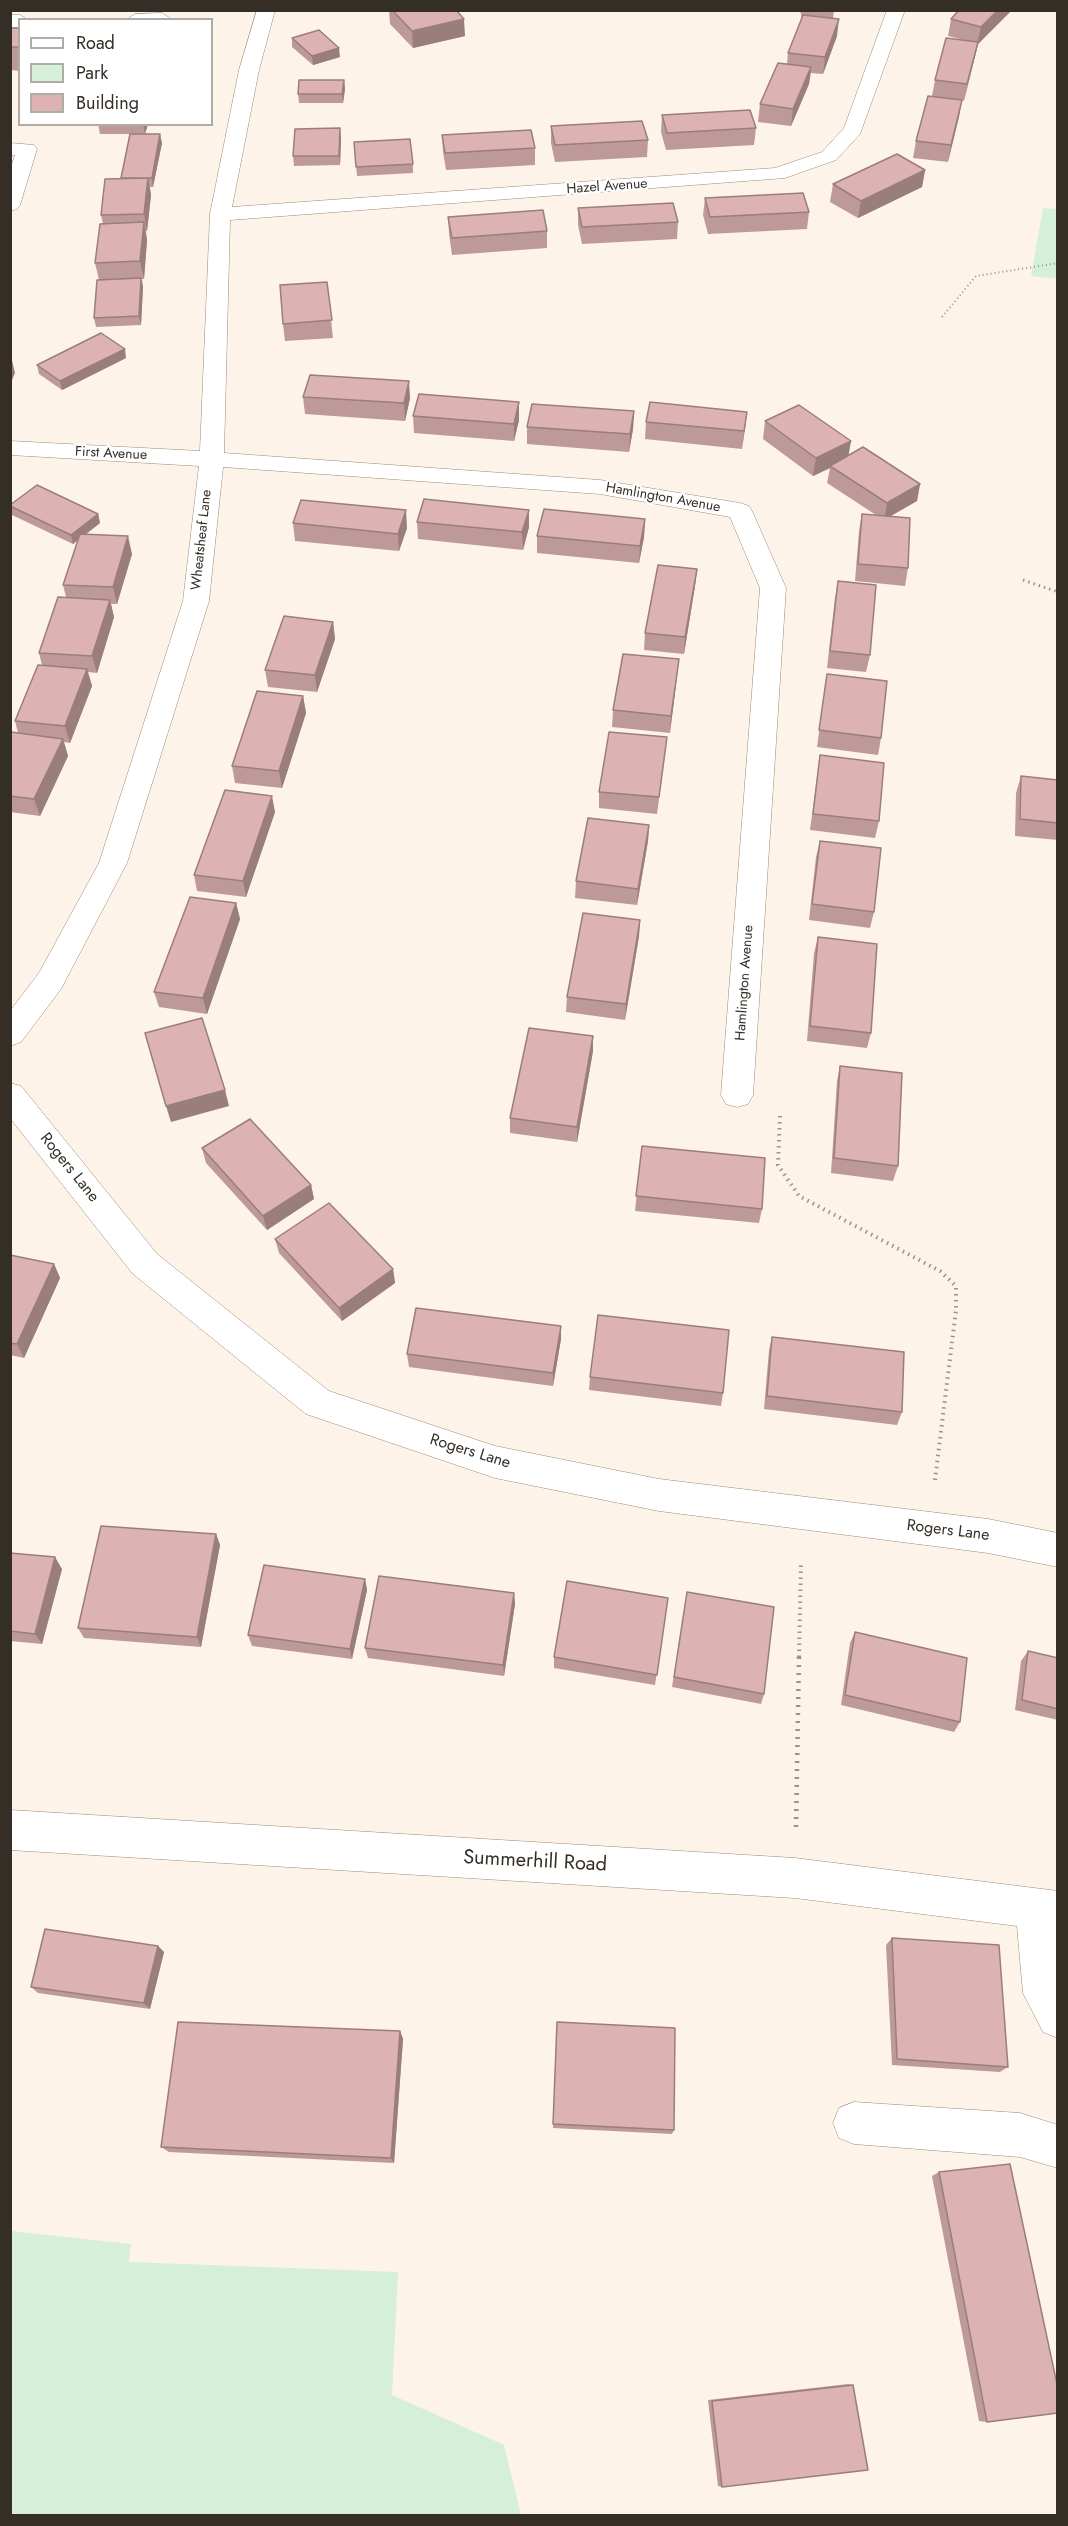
<!DOCTYPE html>
<html>
<head>
<meta charset="utf-8">
<style>
  body { margin:0 }
  #map { position:relative; width:1068px; height:2526px; overflow:hidden; background:#fef3e8; font-family:Jost,sans-serif }
  canvas { display:block }
  .frame { position:absolute; inset:0; border:12px solid #352e27; pointer-events:none }
  .legend { position:absolute; left:18px; top:18px; width:195px; height:108px; box-sizing:border-box; background:#fff; border:2px solid #aeaba9; margin:0; padding:8px 10px; list-style:none; font-size:18px; color:#352e27 }
  .legend li { display:flex; align-items:center; gap:12px; height:30px }
  .legend b { width:30px; border:2px solid #aeaba9 }
</style>
</head>
<body>
<div id="map">
<canvas width="1068" height="2526"></canvas>
<div class="frame"></div>
<ul class="legend">
<li><b style="height:8px;background:#fff"></b>Road</li>
<li><b style="height:16px;background:#d6efd9"></b>Park</li>
<li><b style="height:16px;background:#dcb3b2"></b>Building</li>
</ul>
</div>
<script>
const c = document.querySelector('canvas').getContext('2d');
c.lineJoin = 'round';
function fill(path, color) { c.fillStyle = color; c.fill(path, 'evenodd'); }
function stroke(path, color, width, dash) { c.strokeStyle = color; c.lineWidth = width; c.lineCap = dash ? 'butt' : 'round'; c.setLineDash(dash || []); c.stroke(path); }
function drawText(font, color, halo, rows, align = 'center') {
  c.font = font + ' Jost,sans-serif'; c.lineWidth = 4.5; c.setLineDash([]); c.textBaseline = 'middle'; c.strokeStyle = halo; c.fillStyle = color; for (const [text, x, y, turn = 0] of rows) {
    c.save(); c.translate(x, y); c.rotate((+turn || 0) * Math.PI / 180); c.textAlign = isNaN(turn) ? turn : align; if (halo) c.strokeText(text, 0, 0); c.fillText(text, 0, 0); c.restore();
  }
}
fill(new Path2D(`
  M1043,208L1057,209V279L1031,276Z
  M11,2231L131,2244L129,2262L398,2272L392,2395L504,2445L521,2515H11Z`), '#d6efd9');
const minor = new Path2D(`
  M257,10H275L259,70L232,207L775,168L822,152L844,128L887,10H905L860,134L836,160L785,178L230,220L224,453L600,480L740,503L749,506L752,511L786,588L753,1095L748,1104L737,1107L726,1104L721,1095L760,588L730,517L600,494L223,467L209,601L127,863L61,989L21,1042L10,1046V1011L39,973L99,863L183,601L199,466L10,455V441L200,451L210,214L239,70Z
  M162,13L171,19L126,20L135,14Z
  M10,15H20L28,20H20V27H10Z
  M10,143L34,145L37,149L20,205L17,209L10,211V170L15,155H10Z
  M10,1083L21,1086L157,1254L329,1391L495,1446L659,1479L988,1519L1058,1533V1567L988,1553L659,1511L495,1478L306,1414L133,1274L10,1118Z
  M10,1810L795,1858L1058,1891V2038L1043,2032L1023,1993L1017,1926L795,1898L10,1850Z
  M854,2102L1020,2113L1058,2125V2168L1020,2157L854,2144L839,2138L833,2123L839,2108Z`);
stroke(minor, '#9b8a79', 1);
stroke(new Path2D(`
  M942,317L976,276L1058,263`), '#9c938a', 2, [1, 3]);
stroke(new Path2D(`
  M1023,580L1058,592`), '#9c938a', 3, [1.5, 4]);
stroke(new Path2D(`
  M780,1116L778,1165L799,1196L940,1271L956,1286V1310L935,1480
  M799,1657L801,1562`), '#9c938a', 4, [1.5, 4.5]);
stroke(new Path2D(`
  M796,1827L799,1655`), '#9c938a', 4.5, [2, 6]);
fill(minor, '#fff');
fill(new Path2D(`
  M389,10H456L465,36L413,48L390,24Z
  M800,10H834L833,18L837,36L823,74L811,73L809,84L791,126L758,122L760,104L787,64L788,53L802,19Z
  M959,10H1012L978,44L964,101L962,100L948,162L913,158L916,141L932,96L935,80L964,40L948,36L951,19Z
  M10,28H20V71L10,70Z
  M292,38L340,57L313,65L292,47Z
  M344,80L345,89L343,103H299L298,94Z
  M662,115L756,128L754,145L666,150L661,132Z
  M98,124H148L145,134L162,143L153,187H150L151,195L147,231H146L147,240L144,279H142L143,287L141,325L96,327L94,318L99,280L95,263L103,224L101,215L121,179L131,134H100Z
  M551,126L648,140L647,157L555,162L551,143Z
  M442,135L535,148V165L446,170L443,152Z
  M341,138L340,165L294,166L293,156Z
  M354,142L413,164V173L357,176Z
  M925,170L922,187L858,218L830,202L833,184Z
  M705,198L809,212L807,229L708,234L703,215Z
  M578,208L678,222L677,239L582,244L578,225Z
  M448,217L547,231V248L452,255L449,234Z
  M327,282L333,338L285,341L283,324Z
  M1058,288V363L1056,294Z
  M126,358L62,390L39,374L37,365Z
  M303,397L410,398L405,421L305,414Z
  M519,402V420L514,441L414,433L413,416Z
  M634,411L633,429L629,452L527,444V427Z
  M747,412L742,449L645,439L646,422Z
  M765,421L851,441L848,455L920,484L917,501L890,516L908,568L905,586L855,581L859,531L862,514L876,515L827,483L830,468L813,476L763,439Z
  M10,505L98,514L100,523L85,535L132,554L117,604H111L114,617L97,673L88,672L92,686L70,743L64,742L68,756L40,816L10,812V733H18L15,721L42,665L39,653L66,597L63,585L78,540L73,544L12,515Z
  M529,510V527L523,550L418,539L417,522Z
  M645,519L644,537L639,563L537,553V536Z
  M293,523L407,528L399,551L295,541Z
  M697,569L695,586L684,654L644,650L645,633Z
  M838,581L870,655L866,672L827,668L835,598Z
  M333,622L335,639L317,692L268,687L265,670Z
  M827,674L881,738L878,755L817,747Z
  M677,676L670,733L612,727L613,710Z
  M303,696L306,713L282,788L235,783L232,766Z
  M665,754L657,814L599,808V792Z
  M820,755L879,821L875,838L810,830Z
  M1021,776L1058,780V840L1015,836L1016,793Z
  M275,812L246,897L197,891L194,875Z
  M649,825L648,841L637,905L575,898L576,881Z
  M820,841L874,912L870,928L809,920L816,857Z
  M236,903L240,919L207,1014L159,1007L154,992Z
  M640,920L639,936L625,1020L566,1012L567,997Z
  M818,937L871,1033L867,1048L807,1041L814,953Z
  M593,1036V1051L577,1142L510,1133V1118Z
  M840,1066L898,1166L893,1181L831,1173L837,1081Z
  M642,1146L762,1209L759,1223L635,1211Z
  M202,1148L311,1185L314,1199L267,1230L206,1163Z
  M275,1239L393,1269L395,1283L342,1321L279,1253Z
  M10,1255L54,1264L60,1278L24,1358L10,1355Z
  M561,1326V1339L553,1386L409,1367L407,1354Z
  M772,1337L902,1412L897,1425L764,1409L769,1350Z
  M590,1377L723,1393L721,1406L589,1390Z
  M216,1534L220,1545L201,1647L84,1638L78,1628Z
  M10,1553L62,1569L42,1644L10,1641Z
  M365,1579L367,1590L352,1659L252,1646L248,1635Z
  M514,1593L515,1604L504,1676L368,1658L365,1648Z
  M668,1598L655,1685L554,1668V1657Z
  M685,1603L764,1694L761,1704L672,1687Z
  M855,1632L960,1722L954,1732L841,1705L850,1643Z
  M1028,1651L1058,1658V1720L1015,1710L1021,1661Z
  M892,1938L1008,2067L1000,2072L892,2065L886,1945Z
  M158,1946L164,1952L150,2009L38,1993L31,1987Z
  M557,2022L674,2130L672,2134L553,2128Z
  M400,2031L403,2039L394,2163L169,2152L161,2147Z
  M939,2172L987,2422L979,2421L932,2176Z
  M848,2384L853,2385L722,2487L718,2486L708,2400Z`), '#bd9a99');
fill(new Path2D(`
  M998,10H1012L978,44L964,101L981,27Z
  M464,19L465,36L413,48L412,31Z
  M839,19L837,36L823,74L825,57Z
  M339,48L340,57L313,65L312,56Z
  M811,67L809,84L791,126L793,109Z
  M344,80L345,89L343,103L342,94Z
  M962,100L959,117L948,162L951,145Z
  M143,124H148L145,134Z
  M340,128L341,138L340,165L339,156Z
  M160,134L162,143L153,187L152,178Z
  M925,170L922,187L858,218L861,201Z
  M148,178L151,195L147,231L144,214Z
  M144,222L147,240L144,279L140,261Z
  M141,278L143,287L141,325L139,316Z
  M125,349L126,358L62,390L60,381Z
  M11,356L15,373L10,385Z
  M409,381L410,398L405,421L404,403Z
  M519,402V420L514,441V424Z
  M634,411L633,429L629,452L630,434Z
  M747,412L745,429L742,449L744,431Z
  M851,441L848,459L830,466V468L813,476L816,458Z
  M920,484L917,501L884,520L887,503Z
  M406,510L407,528L399,551L398,534Z
  M529,510V527L523,550L522,532Z
  M98,514L100,523L73,544L71,535Z
  M645,519L644,537L639,563L640,546Z
  M128,536L132,554L117,604L113,587Z
  M697,569L695,586L684,654L685,637Z
  M110,600L114,617L97,673L92,656Z
  M333,622L335,639L317,692L315,675Z
  M679,659L677,676L670,733L671,716Z
  M87,669L92,686L70,743L65,726Z
  M303,696L306,713L282,788L279,771Z
  M63,739L68,756L40,816L34,799Z
  M272,796L275,812L246,897L243,881Z
  M649,825L648,841L637,905L638,889Z
  M236,903L240,919L207,1014L203,998Z
  M640,920L639,936L625,1020L626,1004Z
  M593,1036V1051L577,1142V1127Z
  M225,1090L229,1106L171,1122L166,1106Z
  M311,1185L314,1199L267,1230L263,1216Z
  M54,1264L60,1278L24,1358L17,1344Z
  M393,1269L395,1283L342,1321L339,1308Z
  M561,1326V1339L553,1386V1373Z
  M216,1534L220,1545L201,1647L197,1637Z
  M55,1557L62,1569L42,1644L35,1634Z
  M365,1579L367,1590L352,1659L350,1649Z
  M514,1593L515,1604L504,1676L503,1665Z
  M158,1946L164,1952L150,2009L144,2003Z
  M400,2031L403,2039L394,2163L391,2158Z`), '#9a7d7d');
const building = new Path2D(`
  M392,10H456L464,19L412,31Z
  M803,10H834V11H803Z
  M959,10H998L981,27L951,19Z
  M803,15L839,19L825,57L788,53Z
  M10,28H20V47H10Z
  M319,30L339,48L312,56L292,38Z
  M946,38L978,42L967,84L935,80Z
  M778,63L811,67L793,109L760,104Z
  M299,80H344L342,94H298Z
  M928,96L962,100L951,145L916,141Z
  M750,110L756,128L667,133L662,115Z
  M642,121L648,140L555,145L551,126Z
  M340,128L339,156H293L295,129Z
  M531,130L535,148L445,153L442,135Z
  M130,134H160L152,178H121Z
  M410,139L413,164L356,167L354,142Z
  M897,154L925,170L861,201L833,184Z
  M148,178L144,214L101,215L105,179Z
  M803,193L809,212L710,217L705,198Z
  M673,203L678,222L582,227L578,208Z
  M543,210L547,231L452,238L448,217Z
  M144,222L140,261L95,263L100,224Z
  M141,278L139,316L94,318L97,280Z
  M327,282L332,320L283,324L280,285Z
  M101,333L125,349L60,381L37,365Z
  M310,375L409,381L404,403L303,397Z
  M419,394L519,402L514,424L413,416Z
  M650,402L747,412L744,431L646,422Z
  M532,404L634,411L630,434L527,427Z
  M799,405L851,441L816,458L765,421Z
  M863,447L920,484L887,503L830,466Z
  M37,485L98,514L71,535L10,506V505Z
  M424,499L529,510L522,532L417,522Z
  M301,500L406,510L398,534L293,523Z
  M544,509L645,519L640,546L537,536Z
  M862,514L910,518L908,568L858,564Z
  M80,534L128,536L113,587L63,585Z
  M658,565L697,569L685,637L645,633Z
  M838,581L876,585L870,655L830,651Z
  M58,597L110,600L92,656L39,653Z
  M284,616L333,622L315,675L265,670Z
  M623,654L679,659L671,716L613,710Z
  M38,665L87,669L65,726L15,721Z
  M827,674L887,681L881,738L819,730Z
  M257,691L303,696L279,771L232,766Z
  M11,732L63,739L34,799L10,796Z
  M609,732L667,737L659,797L599,792Z
  M820,755L884,763L879,821L813,814Z
  M1021,776L1058,780V823L1020,819Z
  M225,790L272,796L243,881L194,875Z
  M588,818L649,825L638,889L576,881Z
  M820,841L881,848L874,912L812,904Z
  M190,897L236,903L203,998L154,992Z
  M583,913L640,920L626,1004L567,997Z
  M818,937L877,944L871,1033L810,1026Z
  M202,1018L225,1090L166,1106L145,1033Z
  M529,1028L593,1036L577,1127L510,1118Z
  M840,1066L902,1073L898,1166L834,1158Z
  M250,1119L311,1185L263,1216L202,1148Z
  M642,1146L765,1158L762,1209L636,1196Z
  M329,1203L393,1269L339,1308L275,1239Z
  M10,1255L54,1264L17,1344L10,1343Z
  M416,1308L561,1326L553,1373L407,1354Z
  M598,1315L729,1330L723,1393L590,1377Z
  M772,1337L904,1352L902,1412L767,1396Z
  M101,1526L216,1534L197,1637L78,1628Z
  M10,1553L55,1557L35,1634L10,1631Z
  M264,1565L365,1579L350,1649L248,1635Z
  M379,1576L514,1593L503,1665L365,1648Z
  M567,1581L668,1598L657,1675L554,1657Z
  M687,1592L774,1607L764,1694L674,1677Z
  M855,1632L967,1658L960,1722L845,1695Z
  M1028,1651L1058,1658V1709L1022,1700Z
  M45,1929L158,1946L144,2003L31,1987Z
  M892,1938L999,1945L1008,2067L897,2059Z
  M178,2022L400,2031L391,2158L161,2147Z
  M557,2022L675,2028L674,2130L553,2124Z
  M1010,2164L1058,2389V2413L987,2422L939,2172Z
  M853,2385L868,2470L722,2487L712,2401Z`);
fill(building, '#dcb3b2');
stroke(building, '#9a7d7d', 1.5);
drawText('14px', '#352e27', '#fff', [
  ["Hazel Avenue",607,187,-4],
  ["First Avenue",111,454,3],
  ["Hamlington Avenue",663,498,10],
  ["Wheatsheaf Lane",202,540,-84],
  ["Hamlington Avenue",745,983,-86]
]);
drawText('16px', '#352e27', '#fff', [
  ["Rogers Lane",69,1168,51],
  ["Rogers Lane",470,1452,17],
  ["Rogers Lane",948,1531,7]
]);
drawText('20px', '#352e27', '#fff', [
  ["Summerhill Road",535,1862,3]
]);
</script>
</body>
</html>
